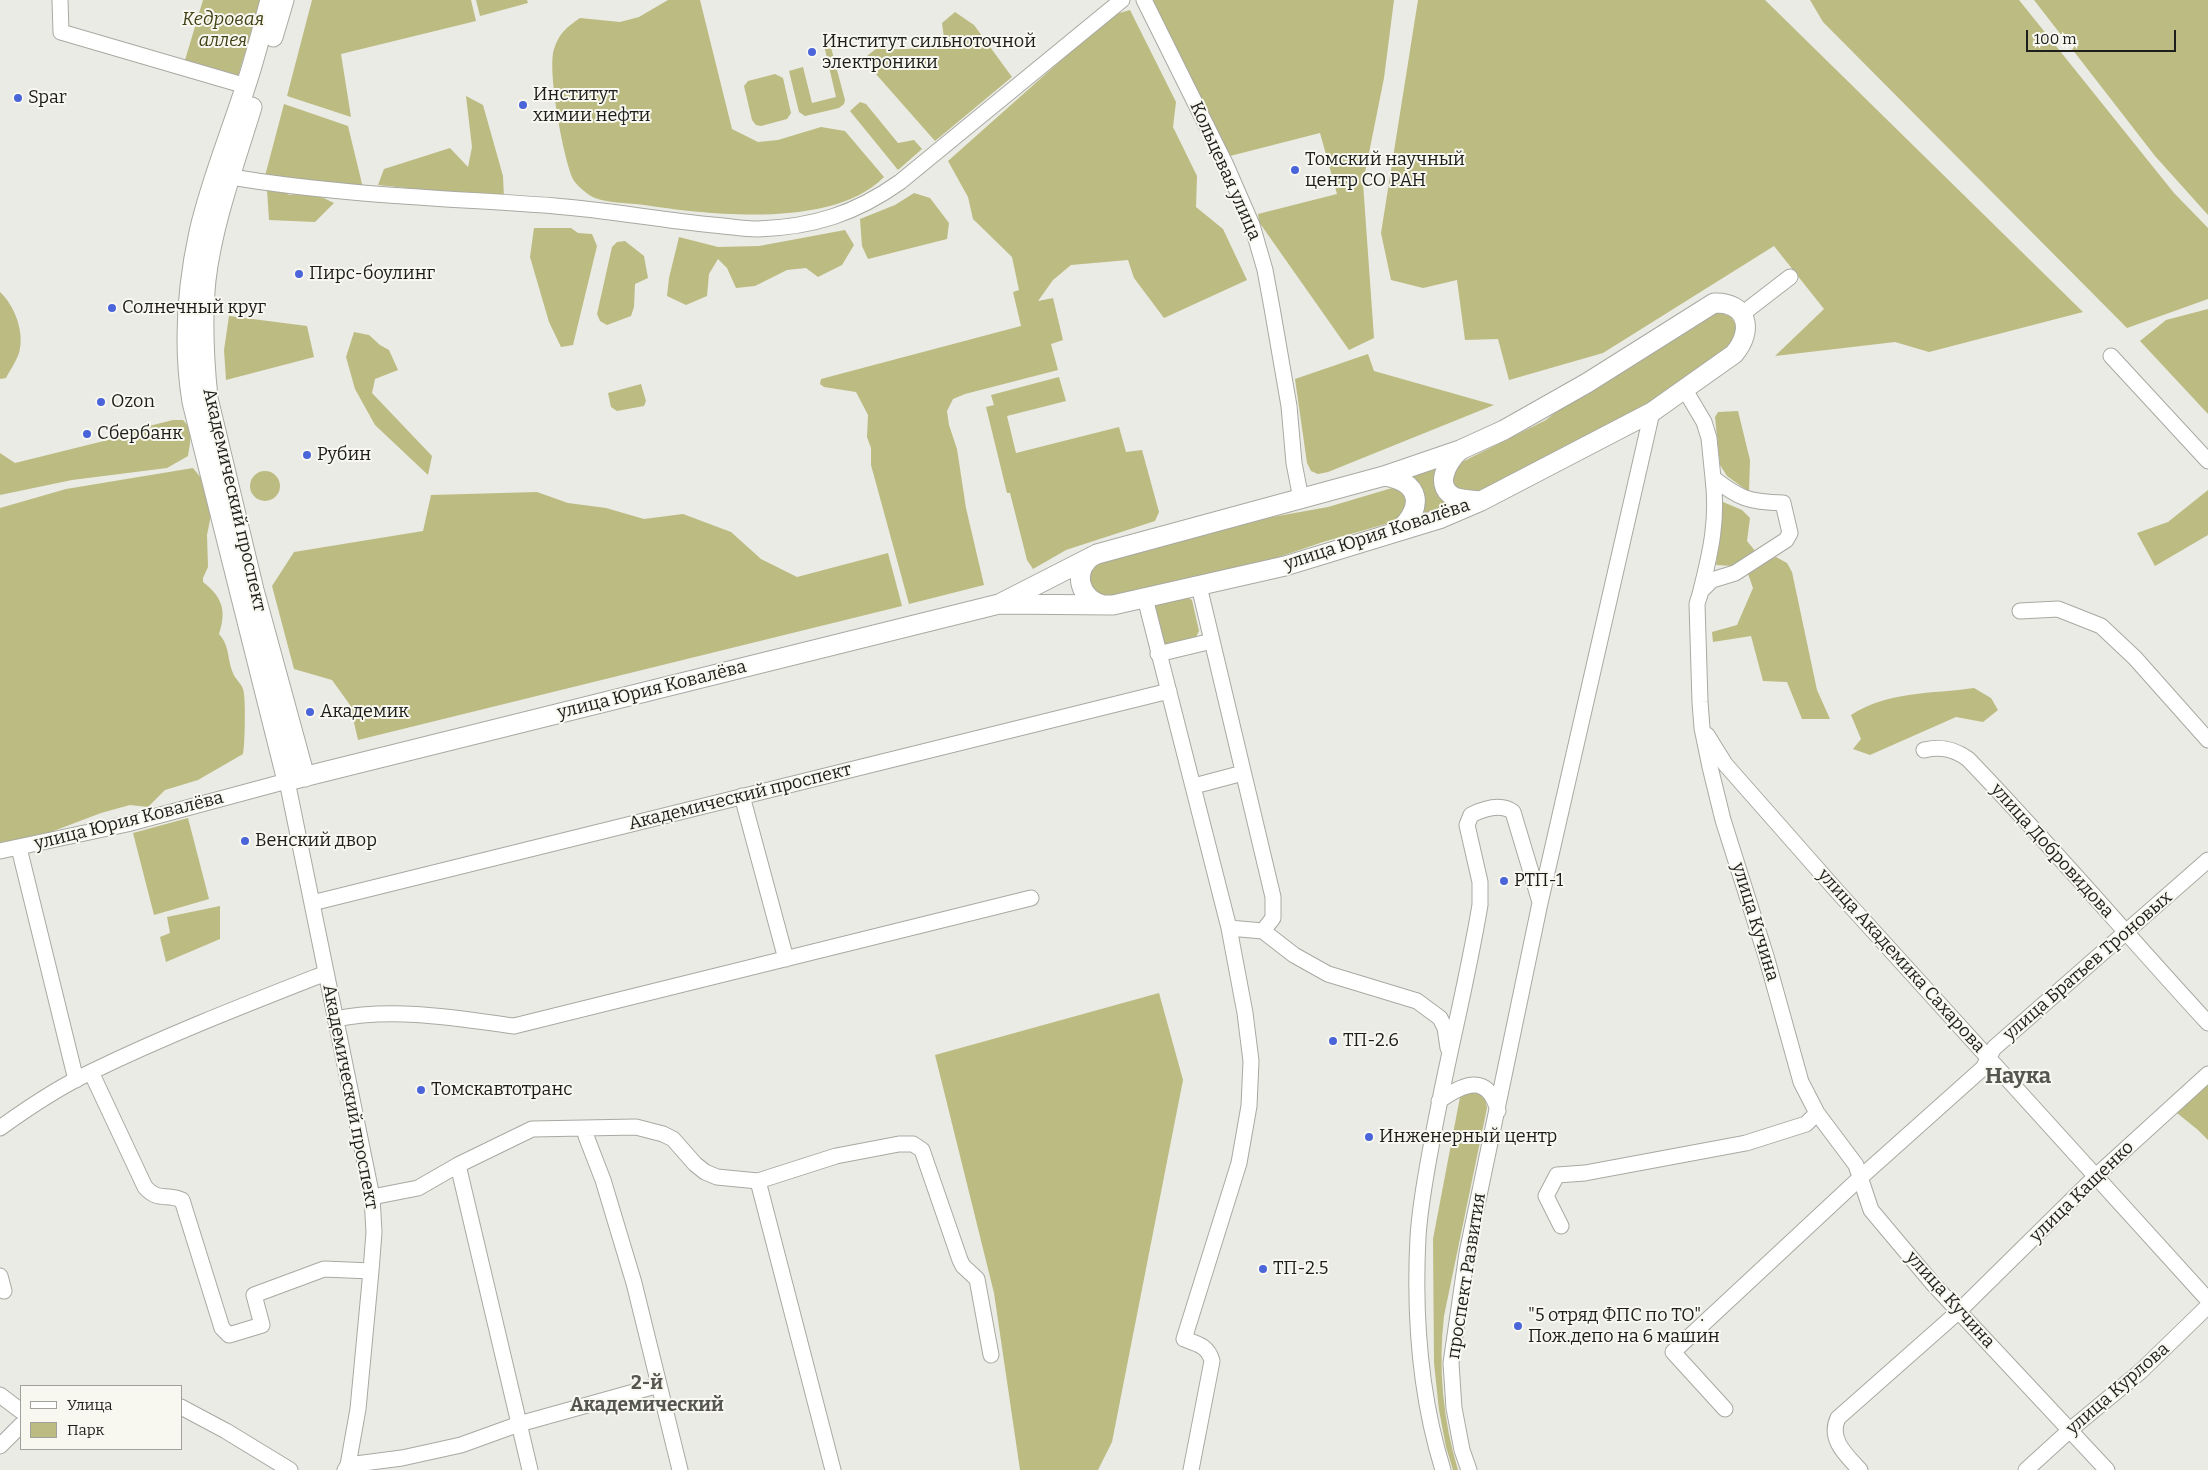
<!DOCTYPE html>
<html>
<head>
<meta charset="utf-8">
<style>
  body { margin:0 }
  #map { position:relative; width:2208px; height:1470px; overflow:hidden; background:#eaebe4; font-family:Bitter,serif }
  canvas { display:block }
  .legend { position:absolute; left:20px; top:1385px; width:162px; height:65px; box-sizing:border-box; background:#f8f8f1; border:1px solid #a1a19b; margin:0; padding:6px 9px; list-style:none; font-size:15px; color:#1e1e1b }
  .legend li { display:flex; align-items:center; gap:10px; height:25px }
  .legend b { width:25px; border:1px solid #a1a19b }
  .scale { position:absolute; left:2026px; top:30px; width:150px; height:22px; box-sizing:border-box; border:2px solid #1e1e1b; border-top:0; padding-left:6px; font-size:15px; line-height:18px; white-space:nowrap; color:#1e1e1b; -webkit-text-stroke:4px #f8f8f1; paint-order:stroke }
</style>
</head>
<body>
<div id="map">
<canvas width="2208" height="1470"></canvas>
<ul class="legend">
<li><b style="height:6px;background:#fff"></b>Улица</li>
<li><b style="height:14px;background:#bcbb82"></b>Парк</li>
</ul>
<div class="scale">100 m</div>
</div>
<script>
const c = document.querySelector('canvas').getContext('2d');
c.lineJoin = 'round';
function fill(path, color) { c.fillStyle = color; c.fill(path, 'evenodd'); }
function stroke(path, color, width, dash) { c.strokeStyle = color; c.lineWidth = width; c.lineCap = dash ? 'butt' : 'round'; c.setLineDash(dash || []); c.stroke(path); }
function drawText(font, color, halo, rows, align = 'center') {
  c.font = font + ' Bitter,serif'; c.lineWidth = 4; c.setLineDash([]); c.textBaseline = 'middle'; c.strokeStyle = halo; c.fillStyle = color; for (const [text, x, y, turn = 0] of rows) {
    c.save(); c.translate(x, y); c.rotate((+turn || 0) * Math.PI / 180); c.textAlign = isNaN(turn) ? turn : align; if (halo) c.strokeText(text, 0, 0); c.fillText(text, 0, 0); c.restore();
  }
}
fill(new Path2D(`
  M203,0H261L238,76L185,60Z
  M312,0H471L476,21L341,54L351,117L287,96Z
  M476,0H527L528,3L480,16Z
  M668,0H700L732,129L758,142L778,140L821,127L845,131L884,177C833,229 710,215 644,205C629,203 609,203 595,198C589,196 575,184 573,179C563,157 547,70 554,49C559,33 567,27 580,18L620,22L639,17Z
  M1152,0H1394L1384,78L1363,183L1374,338L1349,350L1259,222L1258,214L1337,194L1320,133L1230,156Z
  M1418,0H1765L2083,312L1929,352L1895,342L1775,356L1824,309L1774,246L1603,353L1509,380L1498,339L1465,340L1457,280L1423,288L1391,280L1381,233Z
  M1810,0H2019L2174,193L2208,228V299L2127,328L1823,22Z
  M2034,0H2208V215L2155,156Z
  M1130,10L1176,102L1173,127L1197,176L1196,207L1223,229L1247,280L1164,318L1134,278L1128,260L1071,265L1053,280L1038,301L1053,298L1063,340L1051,344L1058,370L965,394L953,399L947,411L949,425L957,449L966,508L984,585L909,604L871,465V448L867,437L868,415L856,392L824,387L820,384L821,379L1021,326L1013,292L1019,290L1012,257L973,219L968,197L948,161L1112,15Z
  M955,12L974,25L1012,77L935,141L875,73L867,56L877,48C903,50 920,51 944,38L942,23Z
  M829,40L845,100L844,104L839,108L805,116L799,112L789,71L803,67L812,103L836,97L823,41Z
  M775,74L783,78L791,113L787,119L761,126L756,125L752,120L744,86L748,81Z
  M466,96L483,105L503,176L504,198L378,185L384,169L450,148L468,167L472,147Z
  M860,102L866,104L898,143L914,140L922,149L898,170L850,111Z
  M284,104L348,126L363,188L265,176Z
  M267,190H284L289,195L311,192L334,203L315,222L269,220Z
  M914,193L930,198L949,223L947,239L868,259L862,246L860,219L895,205Z
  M534,228H571L578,233L592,234L597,246L573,345L561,347L549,322L530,257Z
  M845,230L854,245L842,265L818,277L806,268L787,270L755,286L736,288L727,268L718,259L709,274L707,296L686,305L667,296L669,278L679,237L718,247L759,246Z
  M625,241L644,256L648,278L635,284L634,307L631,316L607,325L600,321L597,314L612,247L617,242Z
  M0,292C15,306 25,333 19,353C16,362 10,370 6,378L0,379Z
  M2208,309V414L2140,341L2166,320Z
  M1718,312L1730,316L1737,326L1733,344L1620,422L1474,493L1459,491C1451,481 1451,475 1458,464L1546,420L1569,401L1712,313Z
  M229,316L307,326L314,357L226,380L224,350Z
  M354,332L369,335L380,345L389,350L398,370L375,379L372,393L432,456L428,475L375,425L355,389L346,357Z
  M1368,354L1374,371L1494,405L1328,472L1318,474L1311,471L1307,463L1295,379Z
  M1059,377L1066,401L1007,416L1016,453L1119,427L1126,452L1142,450L1159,512L1155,521L1066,550L1033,569L1027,560L1010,493H1007L986,407L994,405L991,395Z
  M641,384L646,401L644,406L617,411L611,407L608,393Z
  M1738,411L1750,460L1749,492L1727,476L1720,465L1715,417L1718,412Z
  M173,420H183C194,430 190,443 188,456L167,468L72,480L0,495V453L15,463L124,436L141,428Z
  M193,468L201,478L211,515L207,535L208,567L203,578V582C222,597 227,610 219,634C230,646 227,659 233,673C235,679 241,683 243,689C246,696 245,746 243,754L198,780L165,790L148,807L130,805L101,813L14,846L0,848V508L66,489Z
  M1435,468V479L1454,506L1421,517L1423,510L1410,476Z
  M250 486a15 15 0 1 1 30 0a15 15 0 1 1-30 0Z
  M1392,488L1402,491L1409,505L1396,521L1323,542L1267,561L1105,598L1091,589C1089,578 1089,570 1097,562L1250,521L1328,507Z
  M2208,490V535L2155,566L2137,533L2168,522Z
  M537,492L568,503L606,508L644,519L683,514L731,532L761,559L797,577L888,553L902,606L358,740L350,705L332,680L294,669L272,586L294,552L423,531L431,495Z
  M1723,502L1742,510L1750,518L1747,541L1756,552L1732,566L1716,565Z
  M1776,557L1787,563L1792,572L1817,690L1830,719H1802L1787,682L1763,681L1751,636L1713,642L1712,632L1737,625L1753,588L1747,571Z
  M1187,597L1192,600L1199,631L1195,639L1169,647L1159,642L1153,606L1156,603Z
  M1974,688L1991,698L1998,710L1983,722L1956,717L1870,755L1853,749L1861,739L1851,715C1888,691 1932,694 1974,688Z
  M188,818L209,899L154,915L133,833Z
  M220,906V939L166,962L160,937L170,933L167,917Z
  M1159,993L1183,1080L1112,1442L1098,1470H1020L994,1293L935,1055Z
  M2208,1080V1140L2198,1130L2172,1109Z
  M1476,1091L1485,1098L1487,1108L1444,1316C1438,1368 1443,1420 1458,1470H1453L1446,1447L1439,1410L1434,1363L1433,1239L1460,1097L1469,1092Z`), '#bcbb82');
const minor = new Path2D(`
  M60,0L61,32L246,86
  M1144,0L1225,163L1252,225L1265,270L1272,308L1289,406L1294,463L1301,499
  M231,177C338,195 447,198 555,206C608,210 660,220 713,225C728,226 743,229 758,229C813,227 855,214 900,182L1122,0
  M1742,314L1790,277
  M2111,356L2208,461
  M1685,390L1704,422L1709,438L1713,478C1740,499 1749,502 1783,503L1790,533L1786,540L1735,573L1712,580L1701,591L1697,604L1700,702L1702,728L1710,767L1723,820L1766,956L1801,1082L1817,1113L1856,1165L1871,1210L1934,1285L2107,1470
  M1199,586L1273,897V918L1263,931
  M1701,590C1711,551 1718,519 1713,478
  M1145,598L1229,928L1245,1013L1251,1061L1249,1106L1239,1163L1184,1339C1198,1344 1208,1346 1212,1361L1191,1470
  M2020,611L2058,609L2101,626L2135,658L2208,740
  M1158,654L1212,641
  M1707,735L1725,764L1836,890L2208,1300
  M1924,750C1941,746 1954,749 1968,759C2050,844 2127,935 2208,1023
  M1194,786L1243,773
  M742,796L786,959
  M19,848L76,1080
  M0,851L127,824L287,781L372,1197L374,1232L371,1271L358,1409L348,1465L345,1470
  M312,903L1169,691
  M1229,928L1263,931L1294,955L1328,974L1417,1001L1440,1018L1445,1028L1448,1048
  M335,1019C394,1007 456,1018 514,1026L1031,898
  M91,1072L145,1187C158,1202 166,1193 182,1200L222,1328L229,1335L262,1325L254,1295L324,1269L371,1271
  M1439,1101C1464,1083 1488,1073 1498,1111
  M0,1128C29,1107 59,1087 91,1072C167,1035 247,1004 326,973
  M586,1128V1136L603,1180L634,1283L680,1470
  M458,1165L530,1470
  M758,1181L833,1470
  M372,1197L418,1188L458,1165L532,1129L636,1127L663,1134L673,1139L695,1164L705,1172L717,1177L758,1181L836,1156L899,1144H913L922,1150L960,1260L963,1266L977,1279L991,1355
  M1561,1226L1546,1196L1557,1175L1585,1173L1746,1143L1806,1124L1817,1113
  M0,1276L4,1291
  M0,1395L21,1411
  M181,1407L226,1431L290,1470
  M1725,1409L1673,1352L1861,1177L1983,1068L1994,1048L2208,860
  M0,1446L21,1425
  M348,1465L402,1458L461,1445L519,1424L659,1385
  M1443,1470C1420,1396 1414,1314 1418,1237C1420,1203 1427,1169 1433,1136C1447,1059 1467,983 1480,905V882L1467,825L1471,815C1483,809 1501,803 1513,812L1540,902
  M1469,1470L1462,1450L1454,1408L1451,1363L1467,1253L1540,903L1652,412
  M1860,1470C1846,1455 1828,1439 1838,1418L1958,1312L2096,1176L2208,1074
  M2026,1470L2070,1430L2140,1372L2208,1306`);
const major = new Path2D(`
  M270,0C262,29 255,59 245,88C230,135 210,183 199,232C187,287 183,346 192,402L287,781L999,604L1097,554L1384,476L1460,450L1504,430L1587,383L1714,303C1748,302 1754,331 1734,354L1652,412L1481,501L1439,519L1285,566L1113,605L999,604
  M273,37L284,0
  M252,107C235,163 213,221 206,280C202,319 204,359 208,398L254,590L305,777
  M1460,450C1447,462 1432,488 1457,498C1464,500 1473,500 1481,501
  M1384,476C1420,481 1425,507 1399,530
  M1091,557C1072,573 1080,599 1103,605`);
stroke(minor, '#a9a9a3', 17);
stroke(major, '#a9a9a3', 21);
stroke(minor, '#fff', 15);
stroke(major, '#fff', 19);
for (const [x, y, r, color] of [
  [812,52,5,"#4a64d9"],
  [18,98,5,"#4a64d9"],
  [523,105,5,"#4a64d9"],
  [1295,170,5,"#4a64d9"],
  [299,274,5,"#4a64d9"],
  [112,308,5,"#4a64d9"],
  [101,402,5,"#4a64d9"],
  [87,434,5,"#4a64d9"],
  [307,455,5,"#4a64d9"],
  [310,712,5,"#4a64d9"],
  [245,841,5,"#4a64d9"],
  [1504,881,5,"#4a64d9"],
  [1333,1041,5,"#4a64d9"],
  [421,1090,5,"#4a64d9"],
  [1369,1137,5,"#4a64d9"],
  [1263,1269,5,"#4a64d9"],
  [1518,1326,5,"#4a64d9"]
]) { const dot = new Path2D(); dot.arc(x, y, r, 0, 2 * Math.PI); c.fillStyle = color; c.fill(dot); stroke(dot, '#f8f8f1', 2); }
drawText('italic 18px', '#414016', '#f8f8f1', [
  ["Кедровая",223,20],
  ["аллея",223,41]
]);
drawText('18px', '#1e1e1b', '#f8f8f1', [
  ["Институт сильноточной",822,42],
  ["электроники",822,63],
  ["Институт",533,95],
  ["химии нефти",533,116],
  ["Spar",28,98],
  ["Томский научный",1305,160],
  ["центр СО РАН",1305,181],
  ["Пирс-боулинг",309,274],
  ["Солнечный круг",122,308],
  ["Ozon",111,402],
  ["Сбербанк",97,434],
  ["Рубин",317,455],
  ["Академик",320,712],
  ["Венский двор",255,841],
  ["РТП-1",1514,881],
  ["ТП-2.6",1343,1041],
  ["Томскавтотранс",431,1090],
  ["Инженерный центр",1379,1137],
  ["ТП-2.5",1273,1269],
  ["\"5 отряд ФПС по ТО\".",1528,1316],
  ["Пож.депо на 6 машин",1528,1337]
], 'left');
drawText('18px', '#1e1e1b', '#f8f8f1', [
  ["Кольцевая улица",1225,171,66],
  ["Академический проспект",234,500,77],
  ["улица Юрия Ковалёва",1377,535,-18],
  ["улица Юрия Ковалёва",652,690,-14],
  ["Академический проспект",740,797,-14],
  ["улица Юрия Ковалёва",129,821,-14],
  ["улица Добровидова",2052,851,48],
  ["улица Кучина",1755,922,73],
  ["улица Академика Сахарова",1901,961,48],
  ["улица Братьев Троновых",2088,966,-41],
  ["Академический проспект",350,1097,79],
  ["улица Кащенко",2082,1192,-44],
  ["проспект Развития",1467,1276,-81],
  ["улица Кучина",1950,1300,48],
  ["улица Курлова",2118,1389,-41]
]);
drawText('bold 19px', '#565650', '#f8f8f1', [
  ["2-й",647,1384],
  ["Академический",647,1406]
]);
drawText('bold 22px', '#565650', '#f8f8f1', [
  ["Наука",2018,1077]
]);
</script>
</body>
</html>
